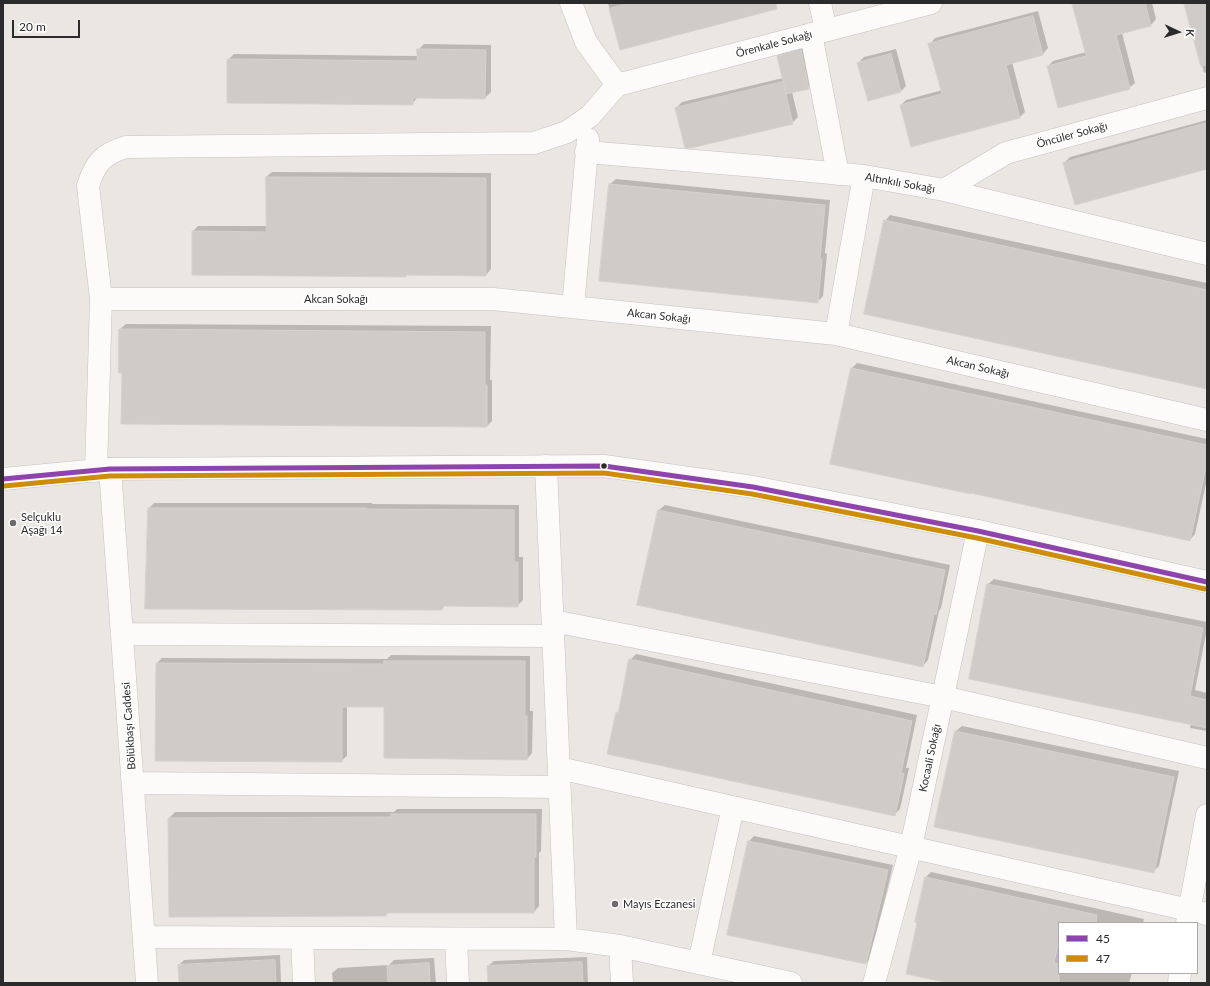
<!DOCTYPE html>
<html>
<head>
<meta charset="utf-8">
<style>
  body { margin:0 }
  #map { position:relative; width:1210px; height:986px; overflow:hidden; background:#eae6e1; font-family:Lato,sans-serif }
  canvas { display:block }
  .frame { position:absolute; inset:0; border:4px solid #2b2b2b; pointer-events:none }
  .legend { position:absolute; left:1058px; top:922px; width:140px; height:52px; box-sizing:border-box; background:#fff; border:1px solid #aaa; margin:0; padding:5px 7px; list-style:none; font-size:12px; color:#2b2b2b }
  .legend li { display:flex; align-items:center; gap:8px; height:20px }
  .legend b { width:20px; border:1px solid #aaa }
  .north { position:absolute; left:1158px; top:12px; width:40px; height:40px; -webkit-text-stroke:3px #fff; paint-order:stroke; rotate:94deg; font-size:11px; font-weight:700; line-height:16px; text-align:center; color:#2b2b2b }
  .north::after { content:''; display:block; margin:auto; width:14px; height:18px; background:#2b2b2b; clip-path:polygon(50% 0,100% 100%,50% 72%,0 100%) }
  .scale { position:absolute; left:12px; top:20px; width:68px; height:18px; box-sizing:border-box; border:2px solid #2b2b2b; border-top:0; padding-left:5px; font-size:12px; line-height:14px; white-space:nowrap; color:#2b2b2b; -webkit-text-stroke:3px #fff; paint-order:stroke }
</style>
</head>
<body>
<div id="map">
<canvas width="1210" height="986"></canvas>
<div class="frame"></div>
<ul class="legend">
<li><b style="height:5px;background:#8e44ad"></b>45</li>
<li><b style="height:5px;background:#ce8d09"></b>47</li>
</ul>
<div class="north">K</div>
<div class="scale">20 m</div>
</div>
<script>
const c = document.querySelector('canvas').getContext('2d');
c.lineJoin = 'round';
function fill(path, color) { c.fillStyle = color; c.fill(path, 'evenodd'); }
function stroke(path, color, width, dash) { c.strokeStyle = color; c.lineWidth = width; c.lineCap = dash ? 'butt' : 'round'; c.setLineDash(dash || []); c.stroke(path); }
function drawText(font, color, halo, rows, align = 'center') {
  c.font = font + ' Lato,sans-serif'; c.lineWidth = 3; c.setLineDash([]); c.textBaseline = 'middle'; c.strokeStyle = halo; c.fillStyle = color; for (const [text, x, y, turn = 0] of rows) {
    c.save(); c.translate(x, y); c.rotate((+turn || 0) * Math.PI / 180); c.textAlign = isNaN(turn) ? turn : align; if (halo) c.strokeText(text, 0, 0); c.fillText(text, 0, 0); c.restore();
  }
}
fill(new Path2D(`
  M608,3H769L621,49Z
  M1076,3H1152L1156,19L1151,25L1122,33L1135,83L1129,88L1048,66L1053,61L1086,52Z
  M1185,3H1207V72L1204,73Z
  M1038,11L1048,48L1043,54L1012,62L1025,112L1019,118L901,105L906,100L942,90L930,44L935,38Z
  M424,44L491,45V92L485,98L418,97L412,104L228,60L234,54L418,56V50Z
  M807,45L814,82L808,88L792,92L798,117L792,123L676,108L682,102L783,78L778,56L784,51Z
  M896,49L906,86L900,92L858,63L864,57Z
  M1207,120V168L1064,163L1070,157Z
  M272,172L491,173V269L486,275L193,231L198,226H267L266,177Z
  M616,179L830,200L825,253L827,254L823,296L817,302L610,184Z
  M890,215L1207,283V388L885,221Z
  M126,324L491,326L490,380H492V421L487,426L123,372L120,329Z
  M857,363L1207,439V479L1195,534L1190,540L972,492L971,493L852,368Z
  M154,503H372V504L519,505V557H523V600L517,606L445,605L442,609L148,509Z
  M665,505L950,565L941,608L939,611L928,660L923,666L638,604L659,510Z
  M994,579L1207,622V629L1195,690L1207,693V731L1190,728L1191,724L970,678L988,584Z
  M636,654L917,715L906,768H909L900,809L895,814L617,713L620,710L630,660Z
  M391,655L530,656V711H533L532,753L527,759L385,706H347V756L341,761L157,663L162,658L387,659Z
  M962,726L1179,771L1159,866L1153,872L956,731Z
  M397,809H542L541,851L539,853V906L534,912H389L386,915L170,916L169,818L175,812H394Z
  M754,836L893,865L871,958L866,963L749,841Z
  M931,872L1144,919L1143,923H1059V973H1132L1129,983H953L926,877Z
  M280,955L281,983H180L179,965L184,960Z
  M587,957L588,983H489L488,966L494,961Z
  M434,958L436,983H333L332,973L338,968L389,965L394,960Z`), '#0003');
const building = new Path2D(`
  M631,3H776L777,9L620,50L609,9Z
  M1072,3H1145L1151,26L1116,35L1130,89L1058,108L1047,66L1086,56Z
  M1184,3H1207V65L1201,66Z
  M1033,16L1043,55L1006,65L1020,118L911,147L900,105L942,94L928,44Z
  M417,49L486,50L485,99L413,98V105L227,103V59L417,61Z
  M801,50L809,89L786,94L777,56Z
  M891,54L901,92L868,101L857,63Z
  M783,82L793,124L691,148H685L675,108Z
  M1207,123V169L1075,205L1063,163Z
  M266,177L486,178V276L406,275V277L192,275V231L266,232Z
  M609,184L825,205L820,259H822L818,303L599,281Z
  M884,220L1207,290V389L864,314Z
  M119,329L485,332V385H487V427L121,424L122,373H119Z
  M851,368L1207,445V462L1190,541L971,493V494L830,464Z
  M148,508H367V509L514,510V562H518V607L442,606V610L145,609Z
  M658,510L945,570L936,615L934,614L923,667L637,605Z
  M987,584L1203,628L1190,696L1207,700V728L969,679Z
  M629,659L912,721L901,773L904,774L895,816L607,754L616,712L618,713Z
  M384,661H525V716H527V760L384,758V707H342V762L155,761L156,663L384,664Z
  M955,731L1174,777L1154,873L934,827Z
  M391,814H536V857H534V913H386V916L169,917L168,818L391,817Z
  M748,841L888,870L866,964L727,935Z
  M925,877L1097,915L1096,923H1059V940L1054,963L1059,964V983H949L906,974L917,923L915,922Z
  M275,960L276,983H179L178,965Z
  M582,962L583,983H488L487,966Z
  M429,963L430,983H388L387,966Z`);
fill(building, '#cfccc8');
stroke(building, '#d5d1cd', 1);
const minor = new Path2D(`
  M571,3L586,42L617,85
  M820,3L826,30
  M811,34L838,174
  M617,85L931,3
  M586,152L756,166L864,176L944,190L1207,254
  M944,190L1006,153L1207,98
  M101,299H493L836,334L1207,420
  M573,307L588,139
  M836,334L864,176
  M546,466L566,939
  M110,469L147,983
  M96,471L101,299L88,186C95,163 103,154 126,147L534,143L567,132L590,116L617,85
  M553,621L943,697L1207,758
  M122,634L553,636
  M559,768L1207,914
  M133,783L559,787
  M1187,923L1207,815
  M144,937L566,939L620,946L791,983
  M302,938L304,983
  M456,939L458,983
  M620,946L622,983
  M699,963L733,807
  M874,983L911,847L978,531
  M1179,983L1180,973`);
const tertiary = new Path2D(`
  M3,479L110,469L604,466L753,487L978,531L1207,582`);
stroke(minor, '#c3c2c2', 23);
stroke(tertiary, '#c3c2c2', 23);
stroke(minor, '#fcfbfa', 22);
stroke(tertiary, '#fcfbfa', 22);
stroke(new Path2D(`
  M3,479L110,469L604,466L753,487L978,531L1207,582`), '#8e44ad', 5);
stroke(new Path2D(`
  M4,486L110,476L604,473L752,494L977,538L1205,589`), '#ce8d09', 5);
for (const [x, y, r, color] of [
  [604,466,3.5,"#2b2b2b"],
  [13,523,4,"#6e6c6b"],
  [615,904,4,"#6e6c6b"]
]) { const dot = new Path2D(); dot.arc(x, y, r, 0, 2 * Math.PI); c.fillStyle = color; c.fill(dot); stroke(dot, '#fff', 1.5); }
drawText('11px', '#2b2b2b', '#fff', [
  ["Örenkale Sokağı",774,44,-15],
  ["Öncüler Sokağı",1072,135,-15],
  ["Altınkılı Sokağı",900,183,10],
  ["Akcan Sokağı",336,299],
  ["Akcan Sokağı",659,316,6],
  ["Akcan Sokağı",978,367,13],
  ["Bölükbaşı Caddesi",129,726,-94],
  ["Kocaali Sokağı",930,758,-78]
]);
drawText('11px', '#2b2b2b', '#fff', [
  ["Selçuklu",21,517],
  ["Aşağı 14",21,530],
  ["Mayıs Eczanesi",623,904]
], 'left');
</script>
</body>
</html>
